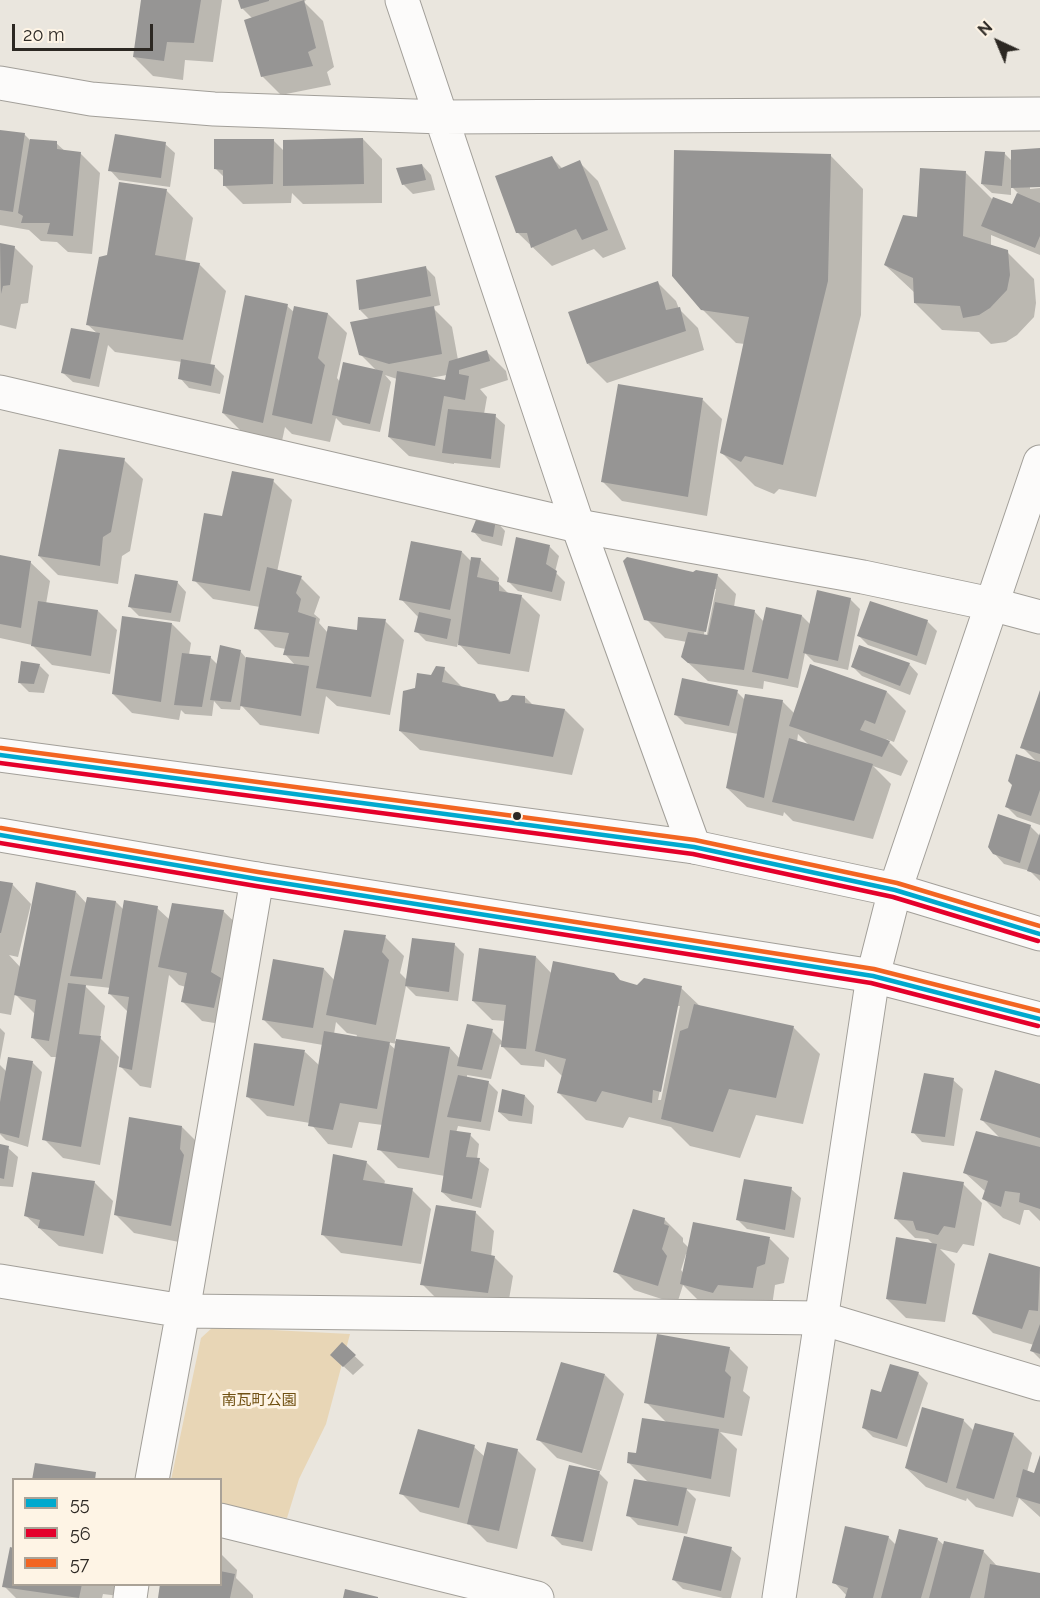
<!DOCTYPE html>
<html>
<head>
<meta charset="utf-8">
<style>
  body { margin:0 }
  #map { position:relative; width:1040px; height:1598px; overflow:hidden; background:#eae6de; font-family:Raleway,sans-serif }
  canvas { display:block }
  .legend { position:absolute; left:12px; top:1478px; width:210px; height:108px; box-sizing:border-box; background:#fef4e5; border:2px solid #aaa297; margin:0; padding:8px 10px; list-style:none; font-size:18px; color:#2c2823 }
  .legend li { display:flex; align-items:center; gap:12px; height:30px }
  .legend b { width:30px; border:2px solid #aaa297 }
  .north { position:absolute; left:968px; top:12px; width:60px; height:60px; -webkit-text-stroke:4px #fef4e5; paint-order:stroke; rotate:316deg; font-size:16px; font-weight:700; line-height:24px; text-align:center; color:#2c2823 }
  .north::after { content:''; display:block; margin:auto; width:21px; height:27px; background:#2c2823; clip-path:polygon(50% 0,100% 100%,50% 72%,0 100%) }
  .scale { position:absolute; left:12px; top:24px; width:141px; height:27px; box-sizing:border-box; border:3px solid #2c2823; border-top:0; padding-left:8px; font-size:18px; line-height:21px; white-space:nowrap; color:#2c2823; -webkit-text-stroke:4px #fef4e5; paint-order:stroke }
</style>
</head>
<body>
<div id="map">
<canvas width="1040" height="1598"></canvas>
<ul class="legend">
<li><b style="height:8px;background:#00a9ce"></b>55</li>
<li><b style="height:8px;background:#e4002b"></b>56</li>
<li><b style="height:8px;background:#f26522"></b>57</li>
</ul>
<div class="north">N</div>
<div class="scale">20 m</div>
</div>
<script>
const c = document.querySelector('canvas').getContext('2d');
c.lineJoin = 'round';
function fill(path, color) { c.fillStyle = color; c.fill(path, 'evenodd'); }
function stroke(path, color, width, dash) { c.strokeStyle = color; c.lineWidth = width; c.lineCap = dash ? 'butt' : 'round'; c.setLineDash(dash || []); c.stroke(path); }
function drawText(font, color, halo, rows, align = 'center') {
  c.font = font + ' Raleway,"Noto Sans JP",sans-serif'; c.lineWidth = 6; c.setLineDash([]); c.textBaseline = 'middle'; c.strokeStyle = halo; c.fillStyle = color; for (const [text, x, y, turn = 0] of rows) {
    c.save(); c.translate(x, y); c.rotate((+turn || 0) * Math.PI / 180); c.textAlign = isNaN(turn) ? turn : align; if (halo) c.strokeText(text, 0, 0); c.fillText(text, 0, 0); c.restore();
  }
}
fill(new Path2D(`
  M213,1327L350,1334L326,1424L299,1479L287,1518L221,1506L220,1480H171L201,1338Z`), '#e8d6b6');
fill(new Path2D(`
  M142,0H222L213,62L185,60L183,80L153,76L134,57Z
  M240,0H306L304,2L323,21L334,67L327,72L331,85L281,95L262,76L253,19L242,8Z
  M0,131L24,134L30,140L56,143L66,152L81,154L100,173L92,254L68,252L57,242L41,241L29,230L0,225Z
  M363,139L382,159V203L303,204L292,193L291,203L243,204L224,185L225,178L215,168L274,141L284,151Z
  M165,144L175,153L170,187L119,180L110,170Z
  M1040,150V185L1030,186V189L1040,188V255L991,235V246L1007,252L1034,279L1036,303L1034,317L1017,335L1006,342L991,344L979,332L942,330L915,303V293L885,265L918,219L966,173L993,200L1013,206L1018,193L1011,186V195L992,193L982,184L1004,153L1013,162Z
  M830,155L863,189L861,315L816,497L779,489L774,494L755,486L722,453L745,344L736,343L702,309Z
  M552,158L563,169L579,162L598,181L626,249L603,258L594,249L552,266L517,232Z
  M422,165L431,175L435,190L413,194L403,184Z
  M166,190L193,218L185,262L199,264L226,291L210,366H214L224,376L220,394L189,388L180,378L182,362L115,352L108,345L99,387L73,382L63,373L98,334L88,325L109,256Z
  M0,245L14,247L33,266L28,303L21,304L16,329L0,325Z
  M426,268L435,277L440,305L432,307L452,327L458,360L487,352L506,371L508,380L480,389L487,397L484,414L495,416L505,425L500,468L454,463V464L409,456L389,437L397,379L385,375L391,382L380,432L343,425L336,418L330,442L292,434L285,427L282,441L242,432L223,413L287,306L295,313L328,314L347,333L337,378L340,382L377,371L360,354L370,320L360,310ZM447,375L446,382L430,378Z
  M657,282L676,301L679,309L698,328L704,350L607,383L588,364Z
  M703,400L722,419L707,516L622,501L603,482Z
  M124,460L143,479L130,551L122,556L118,584L58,575L39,556Z
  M273,481L292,500L277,572L301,578L320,597L314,614L320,619L319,623L328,633L358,632L385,621L404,640L390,715L337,706L326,696L319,734L260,725L241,705L240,710L221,709L214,701L212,716L185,714L181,710L179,720L132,713L113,694L172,624L191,643L189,655L210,657L218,665L240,651L247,659L296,666L285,654L286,649L275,647L256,628L260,607L213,599L194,580L223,518Z
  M496,521L505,531L502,546L482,541L473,531Z
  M549,546L559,556L555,572L565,582L561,601L518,591L509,582Z
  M462,552L472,562L480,559L499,578L498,583L509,594L521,596L540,615L529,672L478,664L458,643L457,647L426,641L416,631L419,618L401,599Z
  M0,557L30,562L50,581L46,604L98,611L117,630L110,674L52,665L32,645L0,638Z
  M693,573L717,575L736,594L734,607L754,611L764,622L802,616L811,625L850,599L860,609L848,670L814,662L805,653L798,688L764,681L763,689L708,681L682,657L687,642L665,638L646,619ZM713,589H716L706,639H703Z
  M177,582L186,592L180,622L139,616L130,607Z
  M927,621L937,631L926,665L868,645L859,636Z
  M909,664L918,674L910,695L862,676L852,666Z
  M39,665L49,675L44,693L29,692L19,682Z
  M444,669L463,688L495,696L502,703L525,697L533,705L565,710L584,729L572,775L420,750L400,731L416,689Z
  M737,692L745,700L782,701L795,714L887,692L906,711L894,742L886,739L908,761L901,776L873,766L891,784L873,839L793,821L784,812L783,816L747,807L727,788L738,734L685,724L675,714ZM798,734L811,747L797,742Z
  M1040,694V825L1017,817L1007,807L1037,762L1022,747Z
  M1030,826L1040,836V881L1030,871L1004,864L994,853Z
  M0,882L12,884L31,904L18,957L9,955L21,968L76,892L87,904L88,899L116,902L124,910L157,908L170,920L223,911L243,930L233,1026L202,1021L183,1002L186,987L179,985L169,975L151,1088L140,1086L121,1067L129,1013L110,994L111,988L84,985L105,1006L100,1038L119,1057L100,1165L63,1158L44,1139L57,1057H51L32,1037L35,1014L15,994L11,1015L0,1013Z
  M385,937L404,956L400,973L407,980L454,944L464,954L458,1001L416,996L406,986L395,1041L450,1048L460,1059L492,1031L503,1042L506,1021L492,1020L473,1001L536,957L552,974L622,983L638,987L681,988L701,1007L793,1027L820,1054L803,1124L756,1115L740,1158L690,1146L671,1127L629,1117L623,1128L586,1120L559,1093L563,1077L545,1059L544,1067L521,1065L500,1044L491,1079L467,1075V1078L488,1082L498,1092L490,1131L458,1126L456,1133L470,1135L479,1144L477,1159L489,1169L481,1208L452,1201L442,1192L445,1176L398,1168L379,1149L383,1125L359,1122L352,1148L328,1144L310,1123L267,1116L248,1097L305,1052L320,1066L323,1045L282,1038L263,1019L324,969L335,981ZM677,1006H680L661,1100H658ZM336,1022L347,1033L357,1035L356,1038L334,1034ZM387,1042L397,1044L396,1050Z
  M0,1028L5,1033L0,1060Z
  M9,1059L33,1063L42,1072L28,1147L6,1140L0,1134V1065L7,1072Z
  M953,1080L963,1089L954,1146L922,1142L913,1132Z
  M1040,1085V1221L1029,1210H1024L1020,1225L1003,1218L984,1199L986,1192L965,1173L1001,1139L981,1119Z
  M525,1096L534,1106L532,1124L509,1121L499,1112Z
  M182,1127L201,1146L189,1244L134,1233L115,1214Z
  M0,1146L8,1148L18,1157L13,1187L0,1186Z
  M366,1162L385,1181L384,1185L412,1190L431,1209L421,1264L341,1253L322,1234Z
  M94,1182L113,1201L103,1254L59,1246L25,1215Z
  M963,1184L982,1203L974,1246L963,1244L957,1253L940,1249L955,1264L945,1322L906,1318L887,1299L933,1244L928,1239L915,1238L896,1219Z
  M791,1189L801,1198L794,1238L747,1229L737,1219Z
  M475,1212L494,1231L491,1257H494L513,1276L507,1311L441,1303L422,1284Z
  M664,1219L683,1238V1242L689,1248L770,1239L789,1258L784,1283L775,1285L772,1306L701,1303L683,1285L677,1304L634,1290L615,1271ZM686,1254H688L684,1274L681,1270Z
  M990,1255L1040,1268V1359L1032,1351L1034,1345L993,1333L974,1314Z
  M342,1344L364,1365L353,1375L341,1364Z
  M729,1348L748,1367L743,1391L750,1397L742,1436L720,1432L737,1449L730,1497L686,1489L696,1499L687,1534L638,1525L628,1515L650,1484L629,1463L667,1423L646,1402Z
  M918,1373L928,1383L907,1447L873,1437L864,1428L882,1394Z
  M605,1375L624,1394L601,1471L557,1458L538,1439Z
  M963,1420L974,1431L1013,1434L1032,1453L1027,1472L1035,1475L1040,1458V1517L1019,1498L1013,1517L976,1507L967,1498L966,1501L926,1487L906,1468Z
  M474,1447L485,1457L517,1450L536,1469L517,1549L487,1542L470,1525L420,1512L401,1493Z
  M596,1470L608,1482L592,1551L562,1545L552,1535Z
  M888,1537L896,1545L937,1539L945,1546L983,1551L998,1567L1040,1574V1598H847V1596L834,1582Z
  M731,1549L741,1558L731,1598H723L683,1589L674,1580Z
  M220,1553L237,1570L236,1578L253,1595V1598H159L220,1584Z
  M14,1584H121L119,1596L103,1594L102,1598H16L4,1586Z`), '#0003');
fill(new Path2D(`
  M141,0H201L194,43L167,42L164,61L133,57Z
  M238,0H269V1L241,9Z
  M304,0L316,48L308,52L313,66L261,77L244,20Z
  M0,130L25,133L13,212L0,210Z
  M115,134L166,142L161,178L108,171Z
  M363,138L364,184L283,186V140Z
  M30,139L57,141V149L81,152L73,236L47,234L50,223H21L23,216L18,213Z
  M214,139H274L273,184L223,186V170L214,169Z
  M1040,148V187L1011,188V150Z
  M674,150L831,154L828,281L783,465L745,456L741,462L720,453L749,317L701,310L672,276Z
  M985,151L1005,152L1002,186L981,184Z
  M552,156L559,169L580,160L608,230L582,240L576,229L531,248L527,233H516L495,176Z
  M422,164L426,180L402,185L396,168Z
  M920,168L966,171L963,236L1008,250L1010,275L1007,290L990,308L979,315L963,318L960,306L914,303L913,278L884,265L903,215L917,217Z
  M119,182L167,189L155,255L200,263L183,340L86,325L99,257L107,255Z
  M1017,193L1040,203V236L1035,248L981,226L993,197L1012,204Z
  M0,243L15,246L10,285L3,286L1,294Z
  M426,266L431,296L359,310L356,280Z
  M658,281L666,310L680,307L686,331L587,364L568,312Z
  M245,295L288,304L263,423L222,413Z
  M294,306L328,313L318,358L325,365L312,424L272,415Z
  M434,306L442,354L389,364L359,355L350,322Z
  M71,328L100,333L90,379L61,373Z
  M487,350L490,361L459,370V374L469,376L465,400L444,396L435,446L388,437L397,371L445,380L449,361Z
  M181,359L215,365L211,386L178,379Z
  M343,362L383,371L370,424L332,415Z
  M618,384L703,398L688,497L601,482Z
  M448,409L496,414L491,459L442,453Z
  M59,449L125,458L111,532L103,537L100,566L38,556Z
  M232,471L274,479L250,591L192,581L204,513L222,516Z
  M478,515L496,520L493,537L471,532Z
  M516,537L550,545L546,564L557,571L552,592L507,582Z
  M411,541L462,551L450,610L399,600Z
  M0,555L31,561L21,628L0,624Z
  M471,557L481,558L477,577L499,582V591L522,595L510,654L458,645Z
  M627,557L693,572L696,570L718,574L706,632L644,620L623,561Z
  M267,567L302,576L296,593L301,599L298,612L316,618L309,657L283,655L289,633L254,629Z
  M135,574L178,581L171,613L128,607Z
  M817,590L851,598L838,661L803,653Z
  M38,601L98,610L91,656L31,646Z
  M870,601L928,620L917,656L857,636Z
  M715,602L755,610L744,670L688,663L681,657L688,632L708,635Z
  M766,607L802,615L788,679L752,672Z
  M419,612L451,619L447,639L414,632Z
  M122,616L172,623L161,702L112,694Z
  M358,617L386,619L371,697L316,688L328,626L357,630Z
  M220,645L241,650L231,702L210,700Z
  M859,645L910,663L900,686L851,667Z
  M182,653L211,656L202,707L174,705Z
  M246,657L309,666L301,716L240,706Z
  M21,661L40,664L34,684L18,683Z
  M810,664L887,691L875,724L865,720L860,730L890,741L882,757L789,726Z
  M436,666L445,667L442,682L495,694L499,702L508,700L512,695L525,696V703L565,709L553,757L399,731L403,691L415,688L417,673L431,675Z
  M682,678L738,690L729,726L674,715Z
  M1040,690V754L1020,748Z
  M745,694L783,700L764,798L726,788Z
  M789,738L873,764L854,821L772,802Z
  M1016,754L1040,762V790L1031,816L1005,807L1012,785L1008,781Z
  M998,814L1031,825L1020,863L993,854L988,847Z
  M1040,833V875L1027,871Z
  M0,881L13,883L1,933H0Z
  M36,882L76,891L49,1041L31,1038L36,1000L14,995Z
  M87,897L116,901L102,979L70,976Z
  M124,900L158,906L132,1070L119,1067L129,997L108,994Z
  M172,903L224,910L211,972L221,978L214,1008L181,1002L187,973L158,967Z
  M344,930L386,935L382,952L389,960L376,1025L326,1015Z
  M412,938L455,943L449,992L405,986Z
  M479,948L536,956L526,1049L501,1047L506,1005L472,1001Z
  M273,959L324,968L313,1028L262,1020Z
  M553,961L614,973L620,980L637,985L644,978L682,986L661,1092L653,1090L652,1103L602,1091L596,1102L557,1093L566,1059L535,1051Z
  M68,983L86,985L79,1034L101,1036L81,1147L42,1140Z
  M694,1004L794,1026L776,1098L729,1089L713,1132L661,1119L680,1031L688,1028Z
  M467,1024L493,1029L482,1070L457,1066Z
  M324,1031L390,1042L377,1109L340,1103L333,1130L308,1126Z
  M396,1039L450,1047L429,1158L377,1150Z
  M254,1043L305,1050L294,1106L246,1097Z
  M8,1057L33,1061L19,1138L0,1133V1102Z
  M995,1070L1040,1084V1138L980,1120Z
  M924,1073L954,1078L945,1137L911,1133Z
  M458,1075L489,1081L481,1122L447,1117Z
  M502,1089L525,1095L522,1116L498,1112Z
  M129,1117L182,1126L180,1149L184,1155L171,1226L114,1215Z
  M450,1130L471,1133L466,1157L480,1158L472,1199L441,1192Z
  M976,1131L1040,1147V1209L1019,1202L1020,1193L1005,1191L1001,1207L982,1199L988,1181L963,1173Z
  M0,1144L9,1146L4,1179L0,1178Z
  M333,1154L367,1161L363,1180L413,1188L402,1246L321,1235Z
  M32,1172L95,1181L84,1236L38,1228L40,1220L24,1216Z
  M903,1172L964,1182L955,1228L944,1226L938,1235L916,1230L913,1221L894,1219Z
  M744,1179L792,1187L785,1230L736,1220Z
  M436,1205L476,1211L471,1251L495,1256L488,1293L420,1285Z
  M633,1209L665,1218L664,1224L669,1226L662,1249L667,1256L658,1286L613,1272Z
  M693,1222L770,1237L765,1264L757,1267L753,1288L718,1285L713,1293L680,1284Z
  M896,1237L937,1244L926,1304L886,1299Z
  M989,1253L1040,1267L1038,1311L1029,1310L1022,1329L972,1314Z
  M1040,1324V1354L1030,1351Z
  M657,1334L730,1347L725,1371L731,1377L724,1418L644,1403Z
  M342,1342L356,1355L343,1367L330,1355Z
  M561,1362L605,1374L582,1453L536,1440Z
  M890,1364L919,1372L897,1439L862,1428L871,1389L881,1392Z
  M922,1407L964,1419L947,1483L905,1468Z
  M642,1418L719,1429L711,1479L627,1463L628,1452L636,1453Z
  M975,1423L1014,1433L994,1499L956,1488Z
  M418,1429L475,1445L459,1508L399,1494Z
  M487,1442L518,1449L499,1531L467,1524Z
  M1040,1455V1504L1016,1497L1023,1469L1034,1473Z
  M35,1463L96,1472L95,1480H32Z
  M569,1465L600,1471L583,1542L551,1536Z
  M634,1479L687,1488L678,1526L626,1516Z
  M845,1526L889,1536L873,1598H845L848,1588L832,1583Z
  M899,1529L938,1538L921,1598H881Z
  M684,1536L732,1547L721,1591L672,1580Z
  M944,1541L984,1550L970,1598H929Z
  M10,1547L14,1548V1584H82L79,1598L2,1587Z
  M990,1564L1040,1573V1598H984Z
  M220,1571L235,1574L230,1598H158L160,1584H220Z
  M345,1589L378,1597V1598H343Z`), '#969594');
const street = new Path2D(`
  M0,392L578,526L863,577L991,604L1040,617
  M0,1281L183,1311L821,1318L1040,1384
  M152,1480L183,1311L257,879
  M220,1520L537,1598
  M130,1598L132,1584`);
const secondary = new Path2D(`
  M402,0L578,526L694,847
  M0,83L91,99L214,109L442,117L1040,114
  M779,1598L873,976L895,890L1040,462`);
const highway = new Path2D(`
  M0,755L694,847L895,890L1040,934
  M0,835L257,879L873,976L1040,1019`);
stroke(street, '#a29f99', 35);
stroke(secondary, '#a29f99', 35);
stroke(highway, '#a29f99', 35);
stroke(street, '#fcfbfa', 33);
stroke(secondary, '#fcfbfa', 33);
stroke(highway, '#fcfbfa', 33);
stroke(new Path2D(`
  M0,755L694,847L895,890L1040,934
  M0,835L257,879L873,976L1040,1019`), '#00a9ce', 4.5);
stroke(new Path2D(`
  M0,763L693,854L893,897L1038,941
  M0,843L256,886L871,983L1038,1026`), '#e4002b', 4.5);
stroke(new Path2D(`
  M1,748L695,840L897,883L1040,926
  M1,828L258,872L874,969L1040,1011`), '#f26522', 4.5);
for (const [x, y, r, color] of [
  [517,816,5,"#2c2823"]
]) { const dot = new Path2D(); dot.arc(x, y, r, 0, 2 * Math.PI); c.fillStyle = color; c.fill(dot); stroke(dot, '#fef4e5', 2); }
drawText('15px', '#705012', '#fef4e5', [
  ["南瓦町公園",259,1400]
]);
</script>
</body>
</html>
